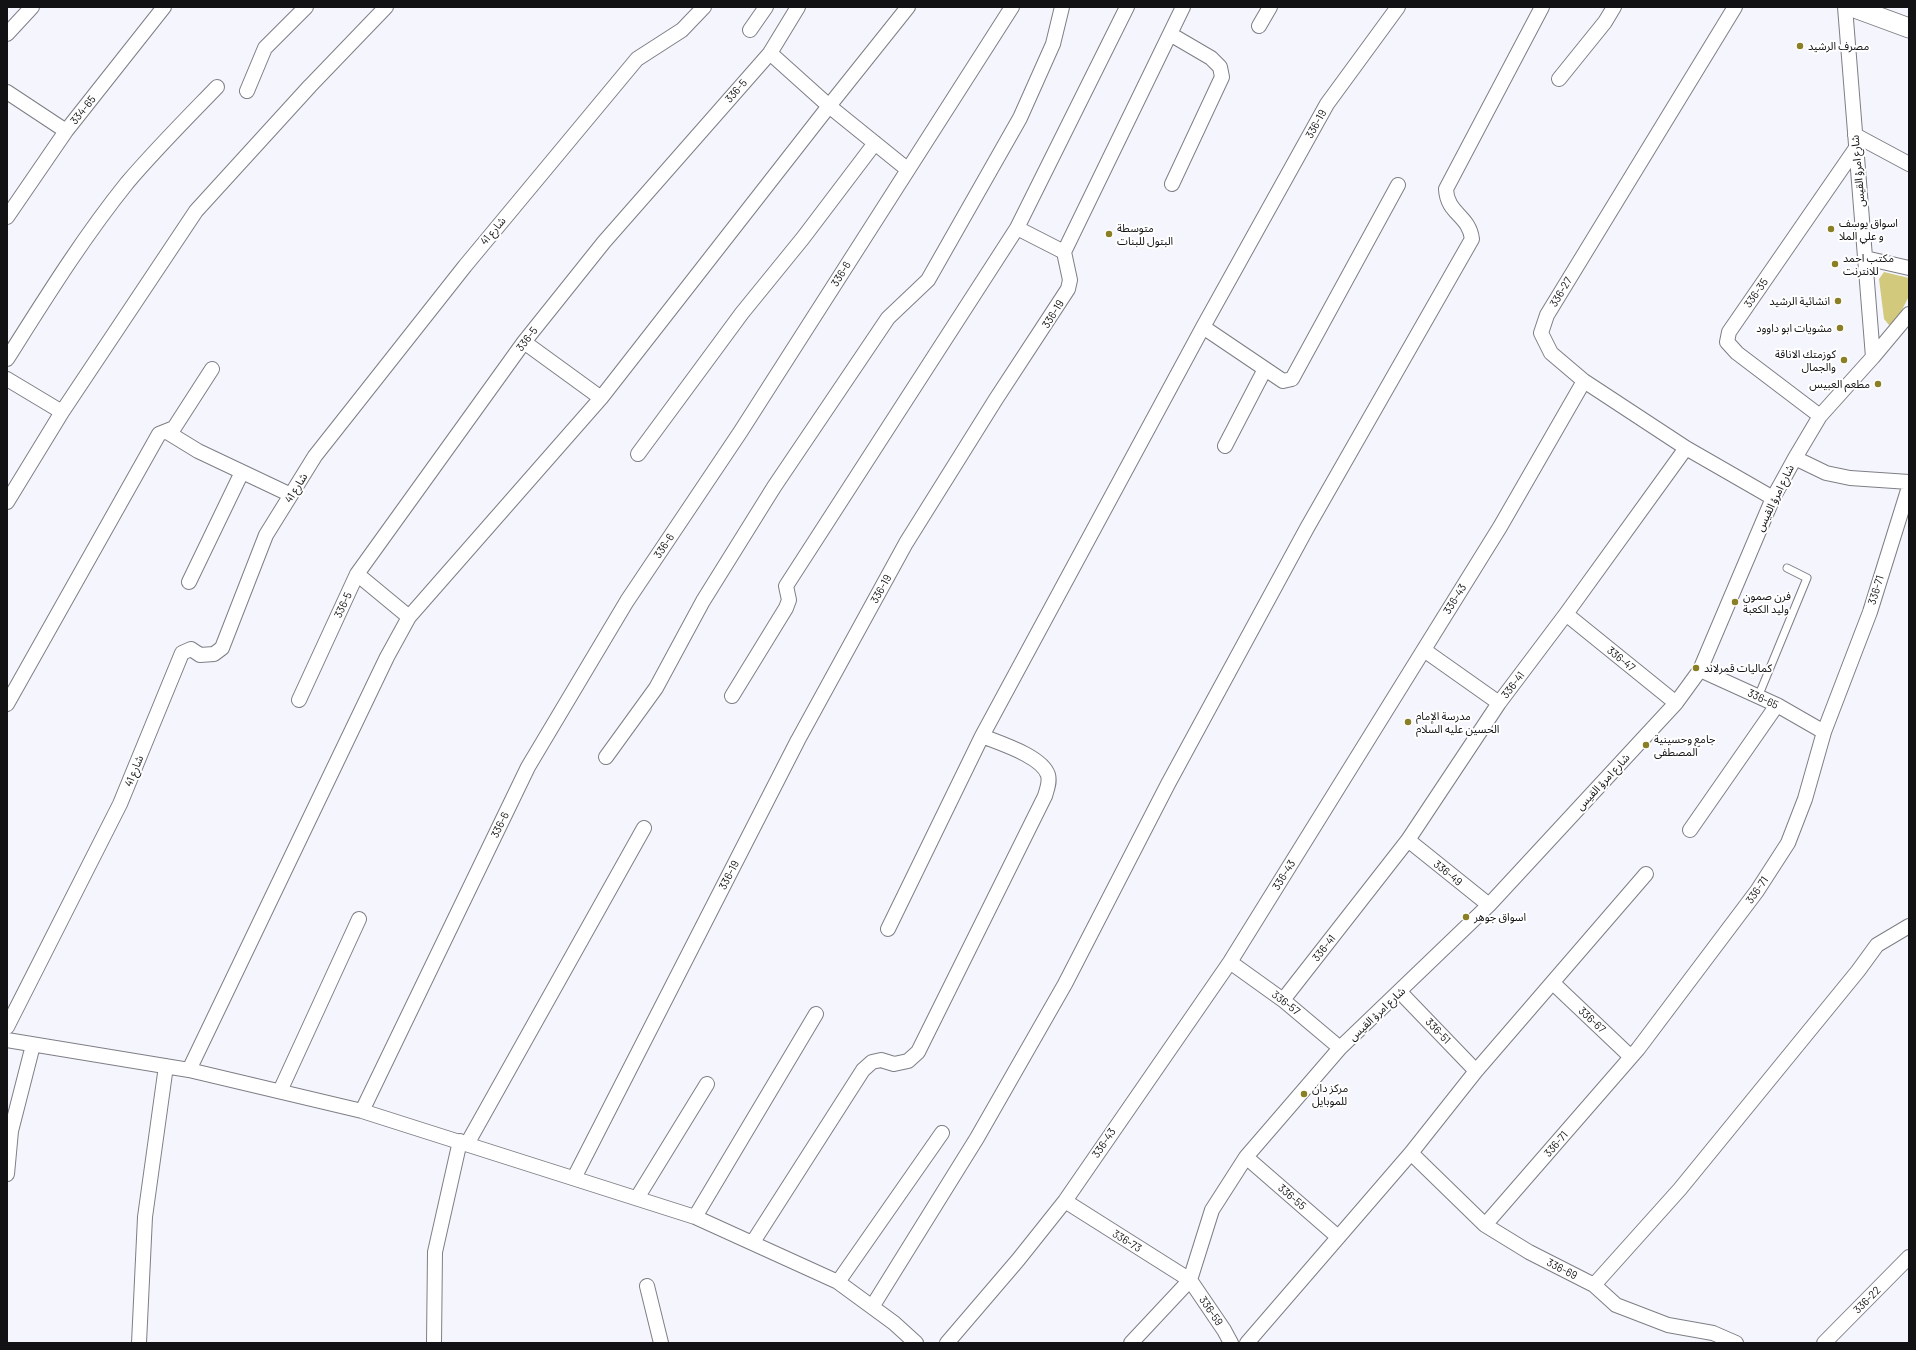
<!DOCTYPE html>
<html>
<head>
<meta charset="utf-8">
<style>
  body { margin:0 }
  #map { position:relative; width:1916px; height:1350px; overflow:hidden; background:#f5f6fd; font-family:Barlow,sans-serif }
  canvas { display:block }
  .frame { position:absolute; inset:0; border:8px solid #121214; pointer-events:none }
</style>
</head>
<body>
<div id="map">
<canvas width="1916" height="1350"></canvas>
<div class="frame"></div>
</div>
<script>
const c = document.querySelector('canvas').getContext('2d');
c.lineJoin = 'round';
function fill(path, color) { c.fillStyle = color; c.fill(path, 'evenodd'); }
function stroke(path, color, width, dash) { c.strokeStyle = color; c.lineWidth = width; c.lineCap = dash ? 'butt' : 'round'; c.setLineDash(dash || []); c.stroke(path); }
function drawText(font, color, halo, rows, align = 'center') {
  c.font = font + ' Barlow,"Noto Sans Arabic",sans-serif'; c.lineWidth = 4; c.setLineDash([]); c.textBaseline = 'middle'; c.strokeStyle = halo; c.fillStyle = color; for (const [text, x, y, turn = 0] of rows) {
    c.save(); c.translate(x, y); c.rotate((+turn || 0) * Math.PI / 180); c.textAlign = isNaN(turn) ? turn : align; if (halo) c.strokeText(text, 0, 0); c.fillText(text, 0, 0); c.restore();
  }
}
fill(new Path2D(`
  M1884,272L1909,278V296L1896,322L1889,325L1884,319L1879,279Z`), '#d3c97d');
const lane = new Path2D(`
  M1758,697L1807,578L1787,568`);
const street = new Path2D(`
  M1735,7L1547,315L1541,333L1551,353L1584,381L1686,448L1773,498
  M1259,26L1270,7
  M750,30L766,7
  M7,34L32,7
  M1170,34L1211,58L1220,67L1222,77L1172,184
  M770,53L829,106L907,169
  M1559,79L1605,22L1614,7
  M247,91L265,48L306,7
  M7,92L66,131
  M1855,135L1909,164
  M7,217L66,131L164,7
  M1017,228L1064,252
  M1865,258L1909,268
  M1203,327L1283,381L1292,379L1398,185
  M524,342L601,398
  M1873,357L1909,314
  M7,359C45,299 82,239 127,183C155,150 186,119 217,87
  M7,379L62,412
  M1820,416L1737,353L1727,342L1729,332L1856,148
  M167,432L198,451L291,495
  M1225,446L1265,369
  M638,454L742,313L803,238L875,143
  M1795,458L1826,473L1850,478L1909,482
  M7,502L62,412L196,211L310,86L386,7
  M357,574L409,617
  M189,582L242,472
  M1566,614L1676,703
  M1424,650L1499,703
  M1700,670L1777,705L1824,732
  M732,696L786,608L789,600L786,586L1017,228L1127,7
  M299,700L357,574L524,342L604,242L770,53L798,7
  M7,704L159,434L174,428L212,369
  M606,757L656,688L703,601L774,487L888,318L928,280L1020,118L1053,44L1062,7
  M1690,830L1777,705
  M1408,840L1489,905
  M888,929L982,736L1203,327L1327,104L1398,7
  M1230,962L1283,1000L1340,1048
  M1553,983L1631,1057
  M1400,992L1476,1071
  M1283,1000L1408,840L1499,703L1566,614L1686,448
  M7,1027L120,804L182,653L191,649L200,655L214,654L222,648L266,535L315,456L465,266L637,59L682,30L704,7
  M7,1040L189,1070L362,1111L695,1217L838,1282L894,1323L916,1343
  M189,1070L387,657L409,617L601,398L829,106L908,7
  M280,1091L359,919
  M362,1111L528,767L627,601L741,431L1012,7
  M467,1144L644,828
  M1411,1153L1485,1225L1529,1252L1594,1285L1616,1305L1668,1325L1713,1333L1736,1343
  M1246,1157L1338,1237
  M7,1174L11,1131L33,1045
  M574,1178L798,740L906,543L996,399L1068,289L1070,280L1064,252L1183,7
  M637,1198L707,1084
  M1065,1201L1190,1280L1224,1330L1231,1343
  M695,1217L816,1014
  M1485,1225L1638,1049L1757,891L1788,843L1805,799L1824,732L1870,612L1909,487
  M753,1242L863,1070L872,1062L881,1060L894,1064L908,1061L918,1052L1045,796C1047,789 1050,782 1048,775C1042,756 999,743 982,736
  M838,1282L942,1133
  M1594,1285L1680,1189L1858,971L1877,945L1909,926
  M647,1286L661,1343
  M872,1307L977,1138L1065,984L1168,784L1307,528L1472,239C1469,215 1447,214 1446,189L1542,7
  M139,1343L145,1217L166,1066
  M434,1343L435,1252L460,1141
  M947,1343L1018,1260L1065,1201L1230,962L1500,527L1584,381
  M1131,1343L1190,1280L1212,1210L1246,1157L1340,1048L1489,905L1676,703L1700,670L1773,498L1795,458L1820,416L1873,357L1845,7
  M1247,1343L1411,1153L1476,1071L1646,874
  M1824,1343L1909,1257`);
const secondary = new Path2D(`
  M1852,7L1909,28`);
stroke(lane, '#7e7f86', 9);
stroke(street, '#7e7f86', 16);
stroke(secondary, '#7e7f86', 21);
stroke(lane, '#fff', 7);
stroke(street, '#fff', 14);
stroke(secondary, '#fff', 19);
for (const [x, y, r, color] of [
  [1800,46,4,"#8a7f25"],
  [1831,229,4,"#8a7f25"],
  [1109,234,4,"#8a7f25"],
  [1835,264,4,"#8a7f25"],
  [1838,301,4,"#8a7f25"],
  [1840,328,4,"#8a7f25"],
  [1844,360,4,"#8a7f25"],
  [1878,384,4,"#8a7f25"],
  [1735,602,4,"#8a7f25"],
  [1696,668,4,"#8a7f25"],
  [1408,722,4,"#8a7f25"],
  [1646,745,4,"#8a7f25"],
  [1466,917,4,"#8a7f25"],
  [1304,1094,4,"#8a7f25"]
]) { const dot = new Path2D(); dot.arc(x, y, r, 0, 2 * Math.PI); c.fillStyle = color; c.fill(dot); stroke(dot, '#fff', 1.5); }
drawText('11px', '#121214', '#fff', [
  ["مصرف الرشيد",1808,46],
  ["اسواق يوسف",1839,223],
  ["و علي الملا",1839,236],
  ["متوسطة",1117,228],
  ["البتول للبنات",1117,241],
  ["مكتب احمد",1843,258],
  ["للانترنت",1843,271],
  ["انشائية الرشيد",1830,301,"right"],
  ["مشويات ابو داوود",1832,328,"right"],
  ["كوزمتك الاناقة",1836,354,"right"],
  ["والجمال",1836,367,"right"],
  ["مطعم العبيس",1870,384,"right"],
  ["فرن صمون",1743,596],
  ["وليد الكعبة",1743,609],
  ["كماليات قمرلاند",1704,668],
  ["مدرسة الإمام",1416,716],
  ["الحسين عليه السلام",1416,729],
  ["جامع وحسينية",1654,739],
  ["المصطفى",1654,752],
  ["اسواق جوهر",1474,917],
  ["مركز دان",1312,1088],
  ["للموبايل",1312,1101]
], 'left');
drawText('11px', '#121214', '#fff', [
  ["336-5",736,91,-49],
  ["334-65",83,110,-51],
  ["336-19",1316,124,-61],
  ["شارع امرؤ القيس",1858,171,-95],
  ["شارع 41",493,231,-50],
  ["336-6",841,274,-58],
  ["336-27",1561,292,-59],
  ["336-35",1756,293,-55],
  ["336-19",1053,314,-58],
  ["336-5",527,339,-52],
  ["شارع 41",296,488,-58],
  ["شارع امرؤ القيس",1775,498,-64],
  ["336-6",664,546,-56],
  ["336-19",881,589,-61],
  ["336-71",1876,590,-73],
  ["336-43",1455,599,-58],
  ["336-5",343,605,-65],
  ["336-47",1621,659,39],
  ["336-41",1513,685,-53],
  ["336-65",1763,699,25],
  ["شارع 41",134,771,-68],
  ["شارع امرؤ القيس",1603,782,-47],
  ["336-6",500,825,-64],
  ["336-49",1448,873,39],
  ["336-19",729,875,-63],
  ["336-43",1284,875,-58],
  ["336-71",1757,890,-55],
  ["336-41",1324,948,-52],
  ["336-57",1286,1003,38],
  ["شارع امرؤ القيس",1377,1014,-43],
  ["336-67",1592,1020,43],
  ["336-51",1438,1031,46],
  ["336-43",1104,1143,-56],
  ["336-71",1556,1144,-49],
  ["336-55",1292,1197,41],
  ["336-73",1127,1241,32],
  ["336-69",1562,1269,27],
  ["336-22",1867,1300,-45],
  ["336-59",1211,1311,56]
]);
</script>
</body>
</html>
